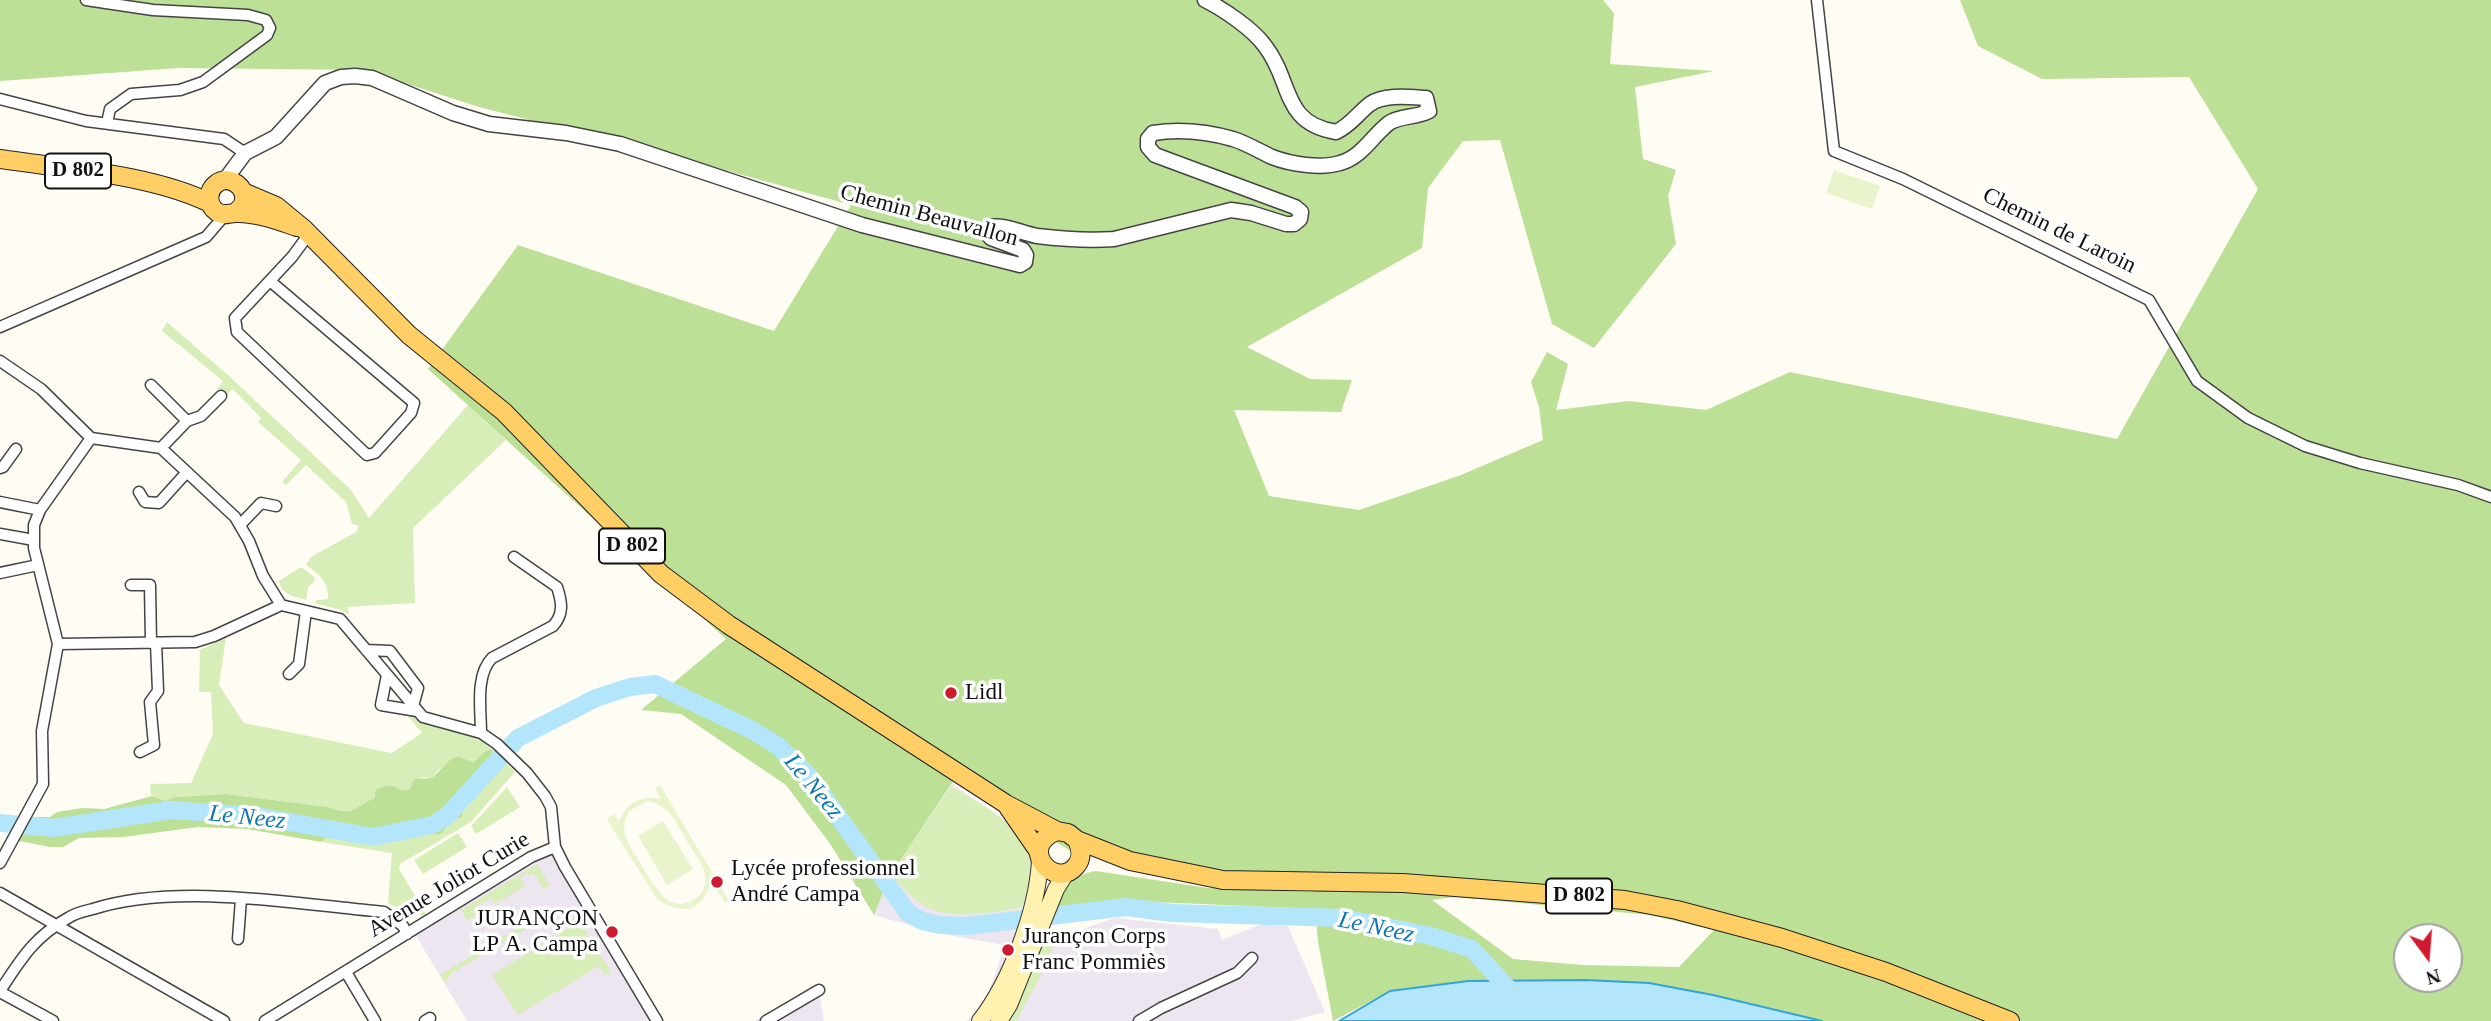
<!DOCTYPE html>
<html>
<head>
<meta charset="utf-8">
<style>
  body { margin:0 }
  #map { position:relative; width:2491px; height:1021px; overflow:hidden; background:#fffcf4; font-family:"Times New Roman",serif }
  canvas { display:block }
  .north { position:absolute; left:2393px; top:923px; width:70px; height:70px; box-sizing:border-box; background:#fff; border:2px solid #a0a0a0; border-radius:50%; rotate:164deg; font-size:19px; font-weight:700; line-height:28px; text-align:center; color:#111 }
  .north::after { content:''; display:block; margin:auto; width:24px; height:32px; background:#ce1b30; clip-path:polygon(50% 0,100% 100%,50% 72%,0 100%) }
</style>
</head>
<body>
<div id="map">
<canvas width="2491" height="1021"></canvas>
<div class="north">N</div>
</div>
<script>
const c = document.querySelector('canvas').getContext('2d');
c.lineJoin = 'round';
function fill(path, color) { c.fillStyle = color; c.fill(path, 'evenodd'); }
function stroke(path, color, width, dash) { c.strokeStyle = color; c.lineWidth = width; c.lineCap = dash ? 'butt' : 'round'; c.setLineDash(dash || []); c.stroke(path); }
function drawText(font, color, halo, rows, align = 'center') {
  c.font = font + ' "Times New Roman",serif'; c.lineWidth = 7; c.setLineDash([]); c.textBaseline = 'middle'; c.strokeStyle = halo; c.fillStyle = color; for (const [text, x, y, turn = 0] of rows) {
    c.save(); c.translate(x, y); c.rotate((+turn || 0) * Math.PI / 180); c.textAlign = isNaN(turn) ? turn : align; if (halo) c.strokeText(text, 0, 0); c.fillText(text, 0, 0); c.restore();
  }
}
fill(new Path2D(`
  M952,784L1003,818L1023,837L1032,867L1030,890L1022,908L1056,938L1115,918L1218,929L1222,940L1262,924L1288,926L1325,1012L1291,1021H966L979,1008L989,991L1001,957L1003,945L938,933L874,915L890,876Z
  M559,848L664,1021H467L413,931L531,857Z
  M815,984L819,990L824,1021H755Z`), '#ede5ef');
fill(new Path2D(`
  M167,322L229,376L351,490L369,518L468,405L506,440L413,528L415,603L347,607L350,615L341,610L314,603L317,600L328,599C329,581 319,575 306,565L311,557L356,532L359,526L352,524L346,502L306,465L286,485L282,482L301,460L258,422L261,418L233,389L225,396L217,389L223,381L162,331Z
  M299,568H303L314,577L315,581L308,587L306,600C294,596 281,595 279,581Z
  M226,638L219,685L244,723L392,753L422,733L407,715L414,716L419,722L478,736L491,749L484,752L473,764L459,756L437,771L432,778L423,777L410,789L365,803L356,811L341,813L328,807L226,794L176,797L165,801L151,795L150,784L191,783L213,734L211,692H199L200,650Z
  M505,762L515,772L471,822L400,864L399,869L427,916L403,911L388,903L392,853L321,842L331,834L382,839L432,832L437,835L443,833L447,825L464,812C466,796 492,773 505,762Z
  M951,786C1000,817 1053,839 1021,908C996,912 952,920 928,908C915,901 902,886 890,876Z
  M507,787L520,807L476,834L471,826Z
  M458,833L467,847L423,874L414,860Z
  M537,864L550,885L544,889L534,873L529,876L527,873L520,878L525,886L495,904L491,898L478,905L482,911L467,920L461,910Z
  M553,910V913L452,973L445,983L440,975L523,925L525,926Z
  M576,915L611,972L605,975L599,966L518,1015L492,975L574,925L570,918Z
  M1044,935L1056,940L1038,981L1016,1021H1007L1025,987Z`), '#d8eeb9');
fill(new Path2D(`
  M0,0H1603L1614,13L1610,64L1714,71L1635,87L1643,159L1676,170L1668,196L1676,244L1594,348L1552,324L1500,140L1463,141L1428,188L1422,248L1247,347L1310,379L1352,380L1341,412L1234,410L1269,496L1359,510L1461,475L1543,440L1539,407L1531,382L1547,352L1568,364L1556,410L1629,401L1706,410L1790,372L2117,439L2258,189L2189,77L2042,79L1978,46L1960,0H2491V1021H1822L1713,995L1649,983L1585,980L1468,981L1390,991L1333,1021L1318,942L1315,909L1132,901L1055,910C1062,887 1072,875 1096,871L1208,888L1313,892V881L1278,879L1069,850L954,780L890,876L874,915L831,845L786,785L681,714L641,710L726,639L428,369L518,245L774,331L851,205L721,169L479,107L364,70L178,68L0,81ZM1454,897L1650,915L1714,930L1679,967L1583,965L1513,959L1432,900ZM2407,937H2449V979H2407Z
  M491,749L505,762L480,784L474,796L465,804L462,817C452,819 447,824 443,833L437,835L432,832L382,839L331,834L321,842L247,829L198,827L123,837L79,838L63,847H50L19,841L33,817H50L57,812L83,808L104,809L152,796L165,801L175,797L226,794L328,807C355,818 353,807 375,798V791C385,785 392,783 402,791L410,789L414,779L432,778L451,759L459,756L473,763L484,752Z`), '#bde097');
fill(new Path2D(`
  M1834,170L1880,186L1872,209L1826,193Z
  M660,785L729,901L725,903L711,882C702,912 682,916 657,899L611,826L607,818L614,814L619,821C627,802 641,795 661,799L655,788ZM648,801C670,805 676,823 687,841C692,851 703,863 705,874C709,896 685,911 667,900C659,895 629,847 626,837C623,828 624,820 629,811Z
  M663,821L693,869L667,885L638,836Z`), '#e9f4cc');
const water = new Path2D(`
  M1585,980L1649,983L1713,995L1822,1021H1339L1390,991L1468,981Z`);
fill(water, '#b4e6fb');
stroke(water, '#34a3d9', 2);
stroke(new Path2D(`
  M0,823L54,828L171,810L256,816L373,837L432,825L446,817L518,738L596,698L630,687L655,684L752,730L778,746L808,775L908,913L922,921L940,925L967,926L1126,907L1172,913L1343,918L1431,936L1472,949L1517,998`), '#b4e6fb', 18);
const minor = new Path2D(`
  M86,0L153,10L248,15L266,20L270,28L267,35L203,82L180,90L131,94L110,109L107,123
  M1817,0L1834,151L1903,179L2149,300L2197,381L2248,418L2305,446L2360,463L2458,485L2491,497
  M0,99L86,121L224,139L245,153
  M270,281L414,403L411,413L375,453L367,455L237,332L235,318L292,257L309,234
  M0,327L206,237L225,215
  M0,361L41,389L91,438L161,448L235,517L249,541L263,576L281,605L340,619L423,717L481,733L497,744L527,773L545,796L551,807L555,847L565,867L657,1021
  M151,385L187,421L161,448
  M187,421L201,416L221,396
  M0,468L3,467L16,449
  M139,492L145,502L159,503L187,472
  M0,502L40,510
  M240,525L261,503L276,506
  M0,534L34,540
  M0,573L38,565
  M131,585H150L151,643
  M58,644L195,642L214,636L281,605
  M366,650L390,651L418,688L413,706
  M289,674L299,664L306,611
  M387,675L381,705L417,711
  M481,733C481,710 475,675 492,658L553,626C564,614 562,602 557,587L514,557
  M140,752L154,745L150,702L158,691L156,643
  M0,863L43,784L42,731L58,644L34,548V525L40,510L91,438
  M0,893L224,1021
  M238,939L241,899
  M346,972L375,1021
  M0,991C21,959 34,937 68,918C75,913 85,911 93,909C176,882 297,904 384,912L403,926L407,934
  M0,992L53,1021
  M265,1021L531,857L555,847
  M425,1021L430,1018
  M766,1021L819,990
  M1139,1021L1161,1008L1237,973L1252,958`);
const tertiary = new Path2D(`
  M225,180L245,153L276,137L325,83L341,77L355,76L372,78L453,113L489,124L566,133L620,144L862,225L1020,265L1025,262L1026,255L1023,250L991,238L987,232L989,227C1005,224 1021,233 1037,236C1062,239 1088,241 1114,239L1231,210L1251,213L1286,224H1294L1300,219L1301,212L1295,207L1155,155L1148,147V139L1153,133C1179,129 1208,132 1233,139C1246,143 1259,151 1272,157C1290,164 1321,169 1340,163C1362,157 1372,136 1389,123C1401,115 1417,118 1429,111L1426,98C1409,97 1384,94 1370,104C1358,113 1351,125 1336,132C1281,123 1293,82 1265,46C1253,29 1223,9 1205,0`);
const secondary = new Path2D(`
  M980,1021C1011,981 1037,911 1040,861
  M999,1021L1009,1005L1056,889L1066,873`);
const primary = new Path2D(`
  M0,159C66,169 150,174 210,203
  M243,192L276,206L304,229L409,335L504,412L661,574L729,625L1006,804L1057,831L1068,833L1077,840L1130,861L1223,880L1403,883L1625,900L1677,910L1782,938L1886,972L2010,1021
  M236,212C239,209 242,207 243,204C249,188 229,173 216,184C207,191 207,205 217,212C225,217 230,212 238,213C258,213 279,221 297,227
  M1008,807L1039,852
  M1057,831C1016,847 1055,891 1076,866C1083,858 1081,849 1077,840`);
stroke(minor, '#444', 13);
stroke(tertiary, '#444', 17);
stroke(secondary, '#333', 18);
stroke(primary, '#222', 20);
stroke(minor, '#fff', 10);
stroke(tertiary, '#fff', 14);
stroke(secondary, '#fff1af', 16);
stroke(primary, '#ffce64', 18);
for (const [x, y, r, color] of [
  [951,693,7,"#ce1b30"],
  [717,882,7,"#ce1b30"],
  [612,932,7,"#ce1b30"],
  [1008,950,7,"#ce1b30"]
]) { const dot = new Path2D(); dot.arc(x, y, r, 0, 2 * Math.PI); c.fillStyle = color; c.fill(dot); stroke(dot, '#fff', 2.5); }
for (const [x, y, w] of [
  [78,171,66],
  [632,546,66],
  [1579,896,66]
]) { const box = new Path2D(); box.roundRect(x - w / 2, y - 17.5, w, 35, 5); c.fillStyle = '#fff'; c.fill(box); stroke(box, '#111', 2); }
drawText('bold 21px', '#111', null, [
  ["D 802",78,171],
  ["D 802",632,546],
  ["D 802",1579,896]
]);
drawText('23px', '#111', '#fff', [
  ["Chemin Beauvallon",929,216,15],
  ["Chemin de Laroin",2059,231,26],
  ["Avenue Joliot Curie",449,885,-31]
]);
drawText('23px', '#111', '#fff', [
  ["Lidl",965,693],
  ["Lycée professionnel",731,869],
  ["André Campa",731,895],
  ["JURANÇON",598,919,"right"],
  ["LP A. Campa",598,945,"right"],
  ["Jurançon Corps",1022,937],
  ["Franc Pommiès",1022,963]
], 'left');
drawText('italic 24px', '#0d74af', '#fff', [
  ["Le Neez",813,787,50],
  ["Le Neez",247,818,6],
  ["Le Neez",1376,928,12]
]);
</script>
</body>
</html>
